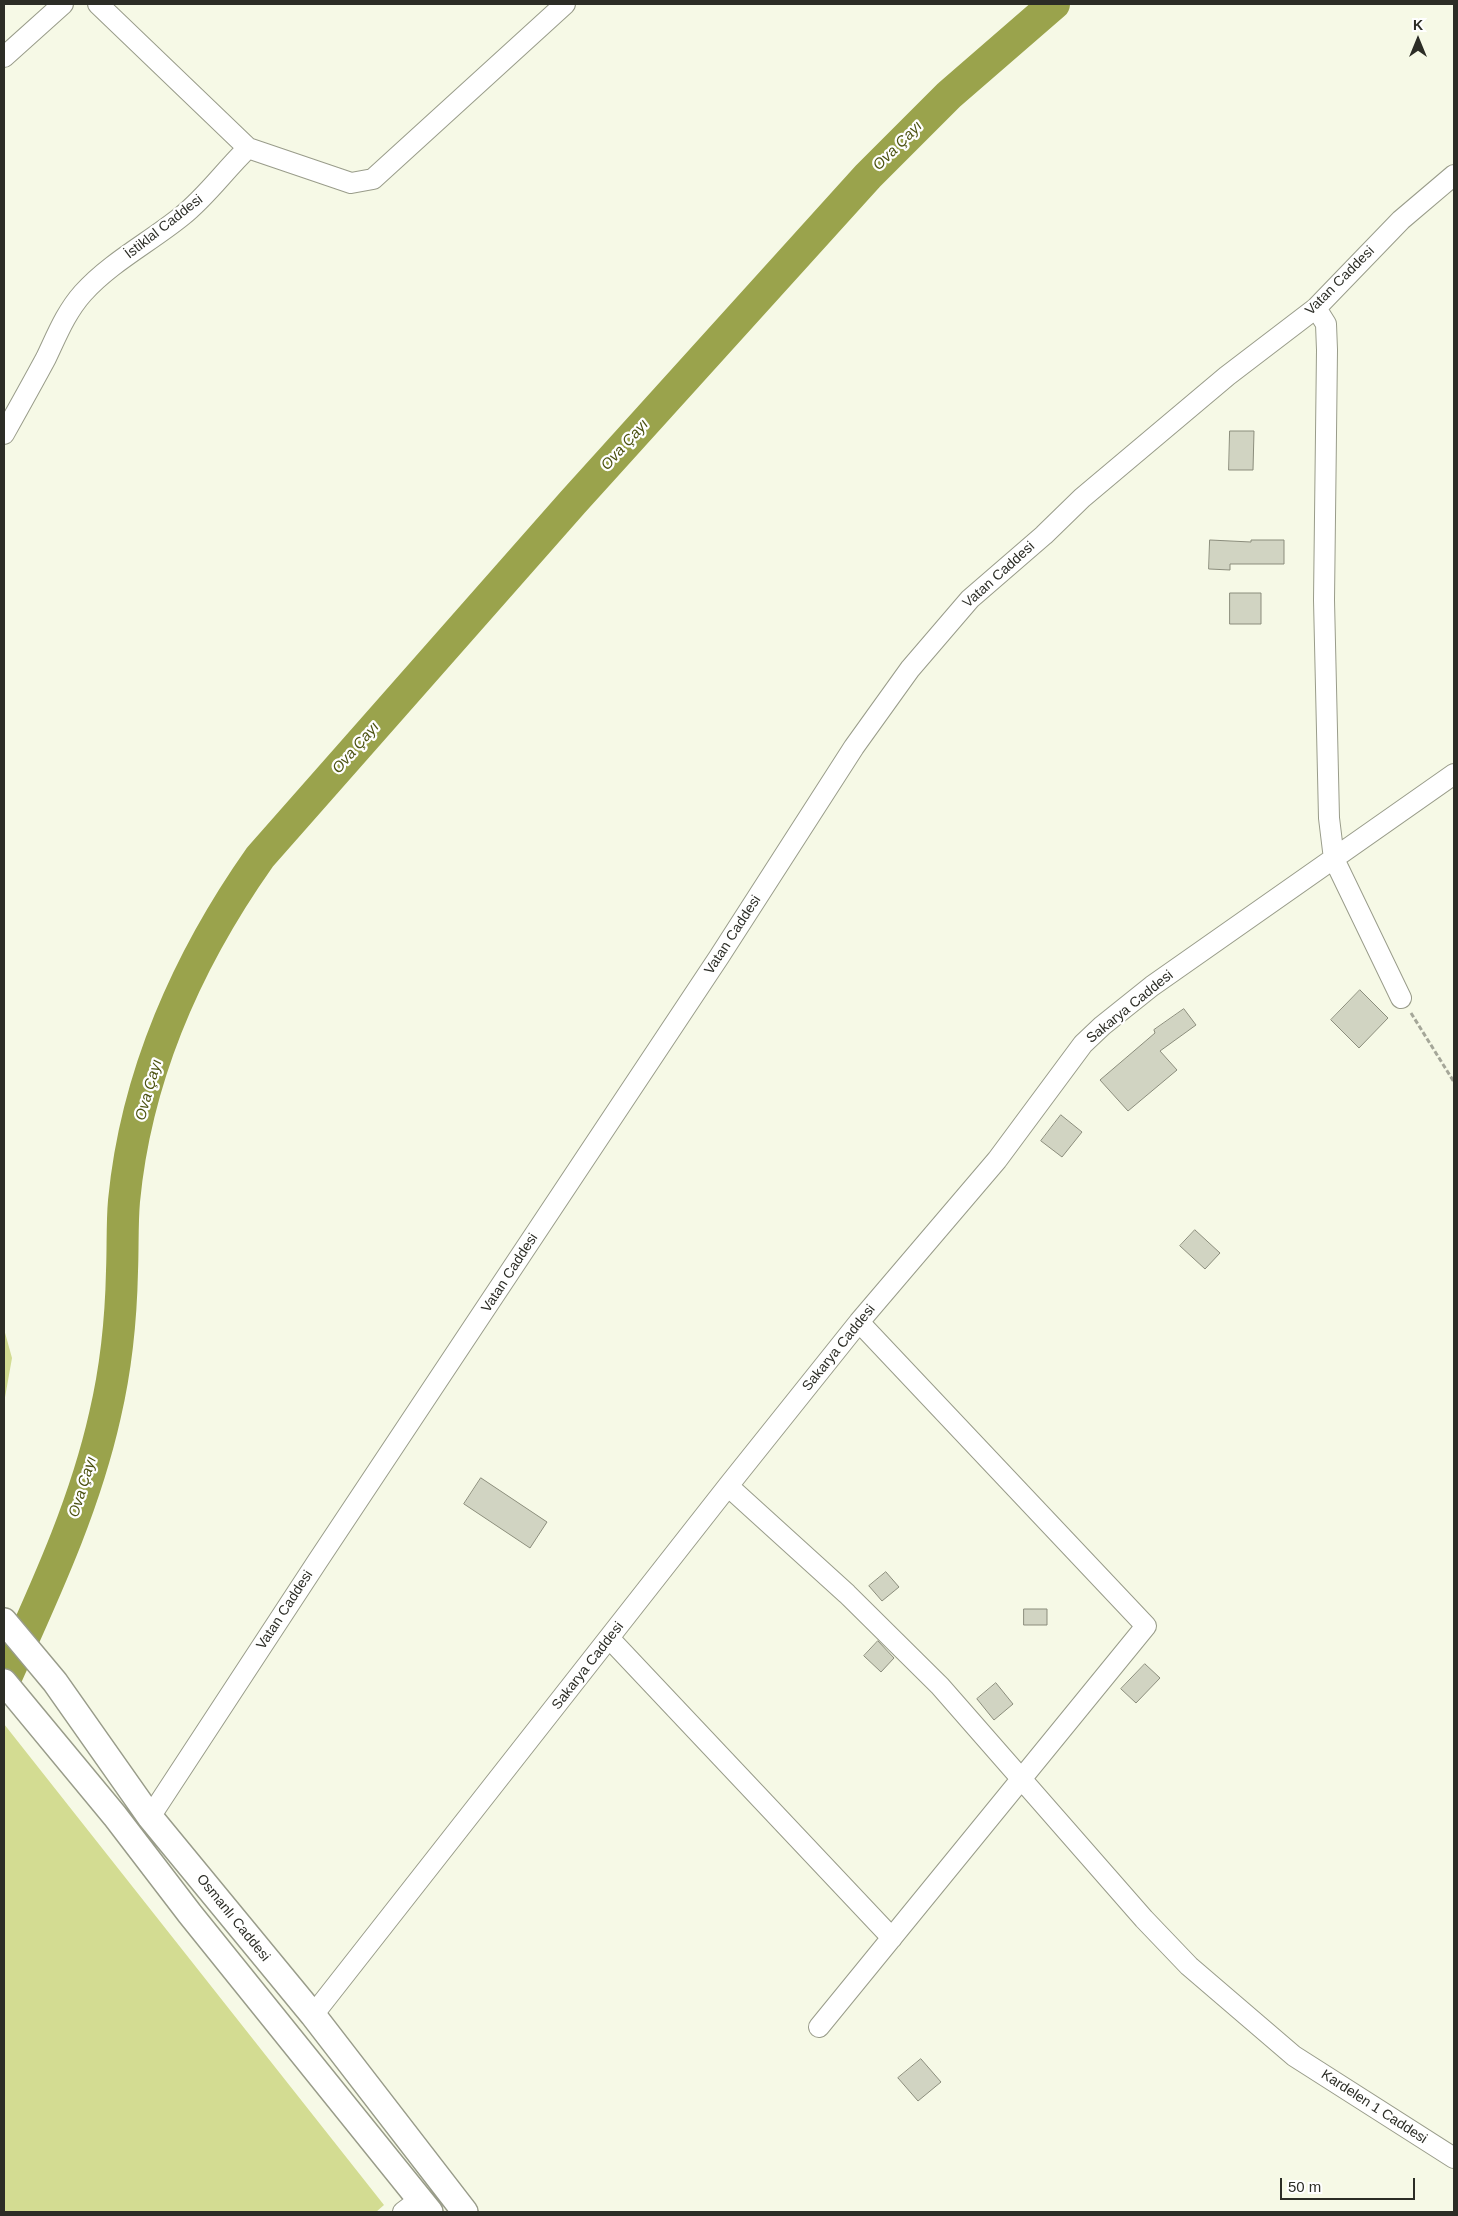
<!DOCTYPE html>
<html>
<head>
<meta charset="utf-8">
<style>
  body { margin:0 }
  #map { position:relative; width:1458px; height:2216px; overflow:hidden; background:#f6f9e6; font-family:Helvetica,sans-serif }
  canvas { display:block }
  .frame { position:absolute; inset:0; border:5px solid #2c2d26; pointer-events:none }
  .north { position:absolute; left:1393px; top:15px; width:50px; height:50px; -webkit-text-stroke:4px #fff; paint-order:stroke; rotate:0deg; font-size:14px; font-weight:700; line-height:20px; text-align:center; color:#2c2d26 }
  .north::after { content:''; display:block; margin:auto; width:18px; height:22px; background:#2c2d26; clip-path:polygon(50% 0,100% 100%,50% 72%,0 100%) }
  .scale { position:absolute; left:1280px; top:2178px; width:135px; height:22px; box-sizing:border-box; border:2px solid #2c2d26; border-top:0; padding-left:6px; font-size:15px; line-height:18px; white-space:nowrap; color:#2c2d26; -webkit-text-stroke:4px #fff; paint-order:stroke }
</style>
</head>
<body>
<div id="map">
<canvas width="1458" height="2216"></canvas>
<div class="frame"></div>
<div class="north">K</div>
<div class="scale">50 m</div>
</div>
<script>
const c = document.querySelector('canvas').getContext('2d');
c.lineJoin = 'round';
function fill(path, color) { c.fillStyle = color; c.fill(path, 'evenodd'); }
function stroke(path, color, width, dash) { c.strokeStyle = color; c.lineWidth = width; c.lineCap = dash ? 'butt' : 'round'; c.setLineDash(dash || []); c.stroke(path); }
function drawText(font, color, halo, rows, align = 'center') {
  c.font = font + ' Helvetica,sans-serif'; c.lineWidth = 4.5; c.setLineDash([]); c.textBaseline = 'middle'; c.strokeStyle = halo; c.fillStyle = color; for (const [text, x, y, turn = 0] of rows) {
    c.save(); c.translate(x, y); c.rotate((+turn || 0) * Math.PI / 180); c.textAlign = isNaN(turn) ? turn : align; if (halo) c.strokeText(text, 0, 0); c.fillText(text, 0, 0); c.restore();
  }
}
fill(new Path2D(`
  M4,1329L12,1358L4,1403Z
  M4,1724L384,2205L376,2212H4Z`), '#d3dc92');
stroke(new Path2D(`
  M4,1682C43,1595 84,1509 105,1415C116,1368 121,1320 122,1271C123,1248 122,1224 124,1201C136,1076 188,959 260,857L573,502L868,176L949,95L1054,4`), '#9aa34c', 32);
const building = new Path2D(`
  M1230,431H1254L1253,470H1229Z
  M1210,540L1251,542V540H1284V564H1230V570L1209,569Z
  M1230,593H1261V624H1230Z
  M1360,990L1388,1018L1359,1048L1331,1020Z
  M1184,1009L1196,1025L1160,1051L1177,1070L1128,1111L1100,1080L1155,1033L1154,1030Z
  M1061,1115L1082,1132L1062,1157L1041,1141Z
  M1195,1230L1220,1253L1205,1269L1180,1246Z
  M481,1478L547,1522L530,1548L464,1504Z
  M886,1572L899,1587L882,1601L869,1586Z
  M1024,1609H1047V1625H1024Z
  M878,1641L894,1658L881,1672L864,1656Z
  M1145,1664L1160,1678L1136,1703L1121,1689Z
  M996,1683L1013,1704L994,1720L977,1699Z
  M921,2059L941,2082L918,2101L898,2078Z`);
fill(building, '#d1d4c2');
stroke(building, '#8b8d7c', 1);
const minor = new Path2D(`
  M98,4L248,148
  M4,57L63,4
  M1316,308L1326,324L1327,350L1324,600L1329,818L1334,859L1401,998
  M4,434C18,409 32,384 46,358C57,335 66,312 83,293C111,262 150,242 182,216C207,196 225,170 248,148L351,183L373,179L565,4
  M728,1486L847,1594L940,1686L1144,1919L1189,1966L1294,2056L1454,2158
  M609,1638L892,1938
  M150,1817L317,1562L719,957L854,747L910,669L970,599L1044,535L1082,498L1227,376L1316,308L1401,220L1454,175
  M313,2015L728,1486L859,1322L997,1160L1083,1044L1102,1026L1152,986L1454,774
  M819,2027L1146,1626L859,1322
  M403,2212L419,2200`);
const major = new Path2D(`
  M4,1621L55,1682L150,1817L313,2015L465,2212
  M4,1682L115,1816L190,1914L430,2212`);
stroke(minor, '#999c8a', 22);
stroke(major, '#999c8a', 28);
stroke(new Path2D(`
  M1411,1013L1454,1082`), '#a5a799', 3, [5, 2.5]);
stroke(minor, '#fff', 20);
stroke(major, '#fff', 25);
drawText('14px', '#2c2d26', '#fff', [
  ["İstiklal Caddesi",164,227,-38],
  ["Vatan Caddesi",1340,281,-45],
  ["Vatan Caddesi",999,575,-42],
  ["Vatan Caddesi",733,935,-57],
  ["Sakarya Caddesi",1130,1007,-39],
  ["Vatan Caddesi",510,1273,-57],
  ["Sakarya Caddesi",839,1348,-51],
  ["Vatan Caddesi",285,1610,-57],
  ["Sakarya Caddesi",588,1666,-52],
  ["Osmanlı Caddesi",233,1918,51],
  ["Kardelen 1 Caddesi",1374,2107,33]
]);
drawText('italic 15px', '#4c5211', '#fff', [
  ["Ova Çayı",898,146,-45],
  ["Ova Çayı",625,445,-48],
  ["Ova Çayı",356,748,-49],
  ["Ova Çayı",149,1090,-74],
  ["Ova Çayı",83,1487,-73]
]);
</script>
</body>
</html>
